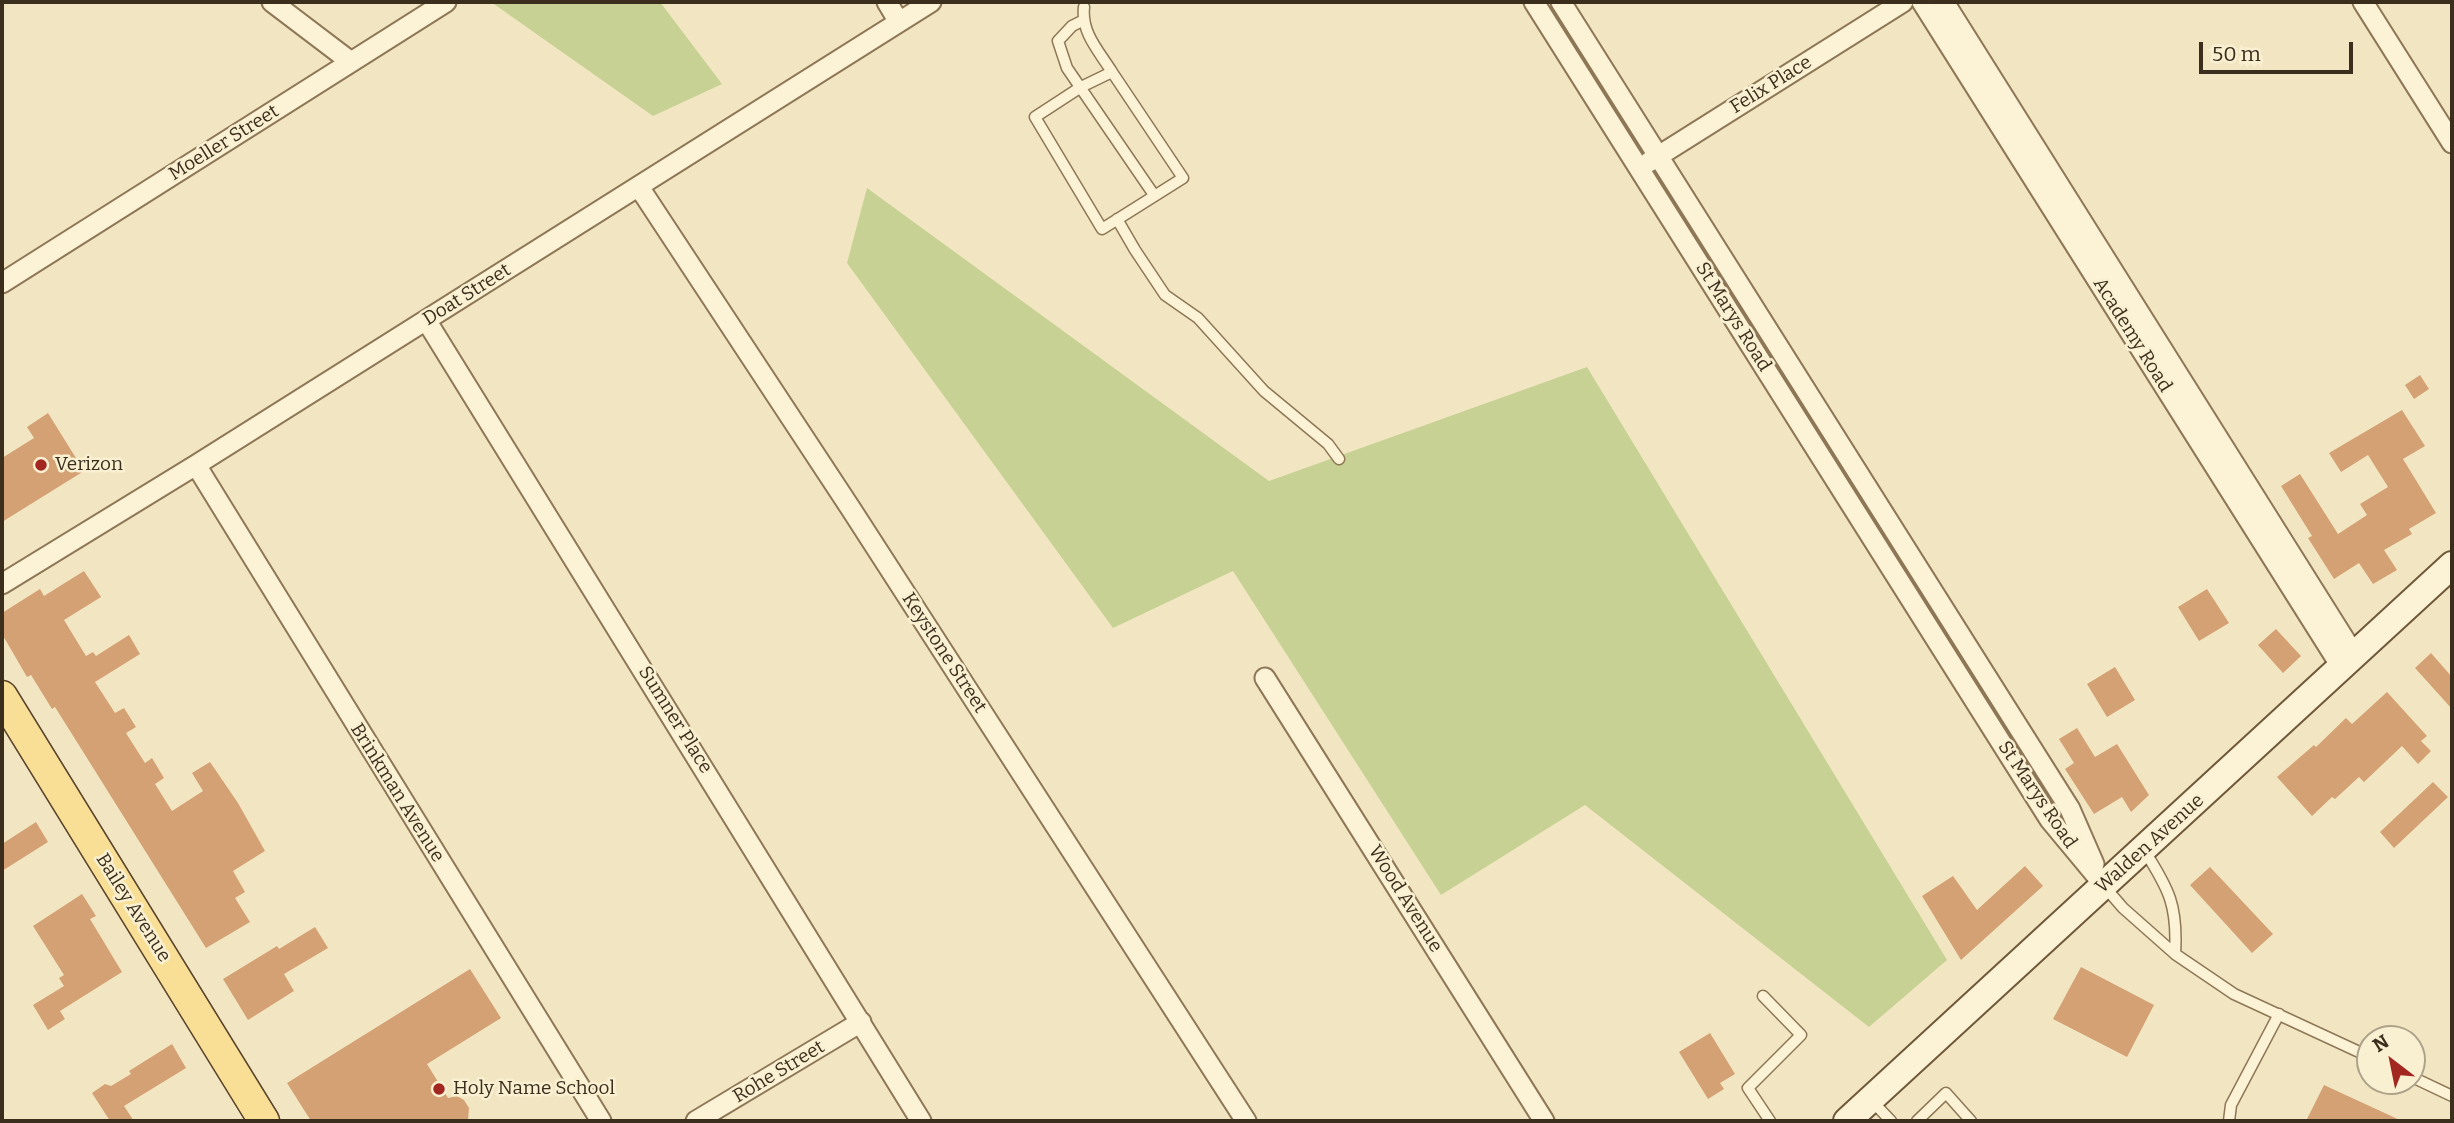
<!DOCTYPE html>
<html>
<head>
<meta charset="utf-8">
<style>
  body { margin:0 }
  #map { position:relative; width:2454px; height:1123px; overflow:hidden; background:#f2e6c2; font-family:Bitter,serif }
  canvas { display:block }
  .frame { position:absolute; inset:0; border:4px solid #3c2e1d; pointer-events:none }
  .north { position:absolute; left:2356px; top:1025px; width:70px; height:70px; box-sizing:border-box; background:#f9f0d2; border:2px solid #ada28a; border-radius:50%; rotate:328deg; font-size:19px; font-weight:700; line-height:28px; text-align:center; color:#3c2e1d }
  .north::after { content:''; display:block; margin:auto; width:24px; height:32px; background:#a32721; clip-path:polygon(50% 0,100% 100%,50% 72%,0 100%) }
  .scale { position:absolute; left:2199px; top:42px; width:154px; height:32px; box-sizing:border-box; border:4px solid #3c2e1d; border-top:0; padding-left:9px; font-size:21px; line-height:24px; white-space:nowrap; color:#3c2e1d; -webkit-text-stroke:5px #f9f0d2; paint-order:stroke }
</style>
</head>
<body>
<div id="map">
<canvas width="2454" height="1123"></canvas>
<div class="frame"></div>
<div class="north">N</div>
<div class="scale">50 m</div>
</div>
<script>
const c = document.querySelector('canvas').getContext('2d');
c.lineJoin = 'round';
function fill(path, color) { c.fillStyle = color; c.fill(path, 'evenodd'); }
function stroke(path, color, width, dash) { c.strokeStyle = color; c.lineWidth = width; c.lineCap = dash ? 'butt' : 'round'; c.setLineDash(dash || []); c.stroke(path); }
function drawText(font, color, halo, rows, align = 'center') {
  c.font = font + ' Bitter,serif'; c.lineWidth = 5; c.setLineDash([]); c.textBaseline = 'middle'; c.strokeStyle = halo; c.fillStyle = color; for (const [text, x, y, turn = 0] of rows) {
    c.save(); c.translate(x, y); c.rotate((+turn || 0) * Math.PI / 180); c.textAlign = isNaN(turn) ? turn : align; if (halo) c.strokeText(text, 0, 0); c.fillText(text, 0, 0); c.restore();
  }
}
fill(new Path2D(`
  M491,2H660L722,84L653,116Z
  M867,188L1269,481L1587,367L1947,960L1869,1027L1585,805L1441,895L1233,571L1113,628L847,263Z`), '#c7d194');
fill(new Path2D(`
  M2420,375L2429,389L2414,399L2405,385Z
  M2402,410L2425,446L2403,459L2436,513L2409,529L2412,534L2384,550L2397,570L2373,584L2359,563L2334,579L2308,538L2312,536L2281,486L2300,474L2338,534L2367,515L2360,504L2388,487L2368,455L2341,472L2329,453Z
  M48,413L84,471L2,522V458L34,438L27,427Z
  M84,571L101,597L64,620L86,656L93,652L96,656L129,635L140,654L95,682L115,713L124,708L136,727L126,733L145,763L152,758L164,778L155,784L172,811L203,791L192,773L210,762L238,803L265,851L233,871L245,892L235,898L250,922L206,948L55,707L52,709L31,675L27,677L2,634V613L40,589L44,596Z
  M2207,589L2229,623L2199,641L2178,607Z
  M2276,629L2301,656L2283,673L2258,645Z
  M2431,653L2452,677V709L2415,668Z
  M2115,667L2135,700L2107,717L2087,684Z
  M2387,692L2427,736L2421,741L2431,751L2418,764L2402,746L2364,782L2359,777L2335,799L2332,797L2312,816L2277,777L2314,745L2316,747L2346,718L2352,724Z
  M2077,728L2095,757L2117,744L2149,795L2131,812L2122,797L2094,814L2065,769L2074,763L2059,739Z
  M2433,782L2448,797L2394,848L2380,832Z
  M36,822L48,842L2,871V844Z
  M2025,866L2043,886L1961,960L1922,896L1953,876L1977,910Z
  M2210,867L2273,934L2252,953L2190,885Z
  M82,894L96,916L90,919L122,972L60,1011L65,1019L48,1030L33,1005L64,986L59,978L64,975L33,926Z
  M315,927L328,948L284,974L294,991L248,1020L223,979L277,946L279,949Z
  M2081,967L2154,1005L2127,1057L2053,1019Z
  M470,969L501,1018L427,1064L448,1098L457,1096L464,1100L469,1108L468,1121H311L287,1083Z
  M1710,1033L1735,1074L1720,1083L1724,1089L1708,1099L1679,1052Z
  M172,1044L186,1068L124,1106L134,1121H110L92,1093L105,1084L111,1086L131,1074L129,1071Z
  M2324,1085L2402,1121H2306Z`), '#d4a174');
const lane = new Path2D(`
  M1084,7C1081,33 1099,51 1112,72L1081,87L1035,117L1102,229L1183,178L1112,72
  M1082,21L1072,26L1058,41L1067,68L1154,195
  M1117,219L1135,250L1165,295L1198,318L1264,391L1328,444L1339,459
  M2144,850C2169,889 2178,906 2175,954
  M2104,886L2123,908L2175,954L2234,994L2370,1057
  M1763,996L1801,1035L1748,1088L1770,1121
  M2412,1077L2452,1096
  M1872,1101L1891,1121
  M1917,1121L1946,1093L1971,1121
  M2229,1121L2231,1105L2279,1014`);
const street = new Path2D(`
  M272,2L351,62
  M887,2L899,22
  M1534,2L2050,820L2104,885
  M1561,2L2070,809L2094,864
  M1922,2L2342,668
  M1944,2L2355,656
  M2363,2L2452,143
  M1649,162L1903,2
  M639,187L851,509L1246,1121
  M2,283L446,2
  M426,320L921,1121
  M196,465L601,1121
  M2,584L196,465L931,2
  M1265,678L1544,1121
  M696,1121L861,1022`);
const secondary = new Path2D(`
  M1847,1121L2452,565`);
const primary = new Path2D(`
  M2,696L264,1121`);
stroke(lane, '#8e7757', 13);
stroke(street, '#8e7757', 23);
stroke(secondary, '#70583a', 30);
stroke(primary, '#5b442b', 33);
stroke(lane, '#fcf3d6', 10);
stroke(street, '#fcf3d6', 19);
stroke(secondary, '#fcf3d6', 26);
stroke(primary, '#f9df96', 30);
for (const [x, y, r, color] of [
  [41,465,7,"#a32721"],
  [439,1089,7,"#a32721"]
]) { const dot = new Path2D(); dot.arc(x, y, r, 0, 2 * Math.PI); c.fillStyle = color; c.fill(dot); stroke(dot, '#f9f0d2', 2.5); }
drawText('19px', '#3c2e1d', '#f9f0d2', [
  ["Felix Place",1771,85,-32],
  ["Moeller Street",224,143,-32],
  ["Doat Street",467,295,-32],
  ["St Marys Road",1733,317,58],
  ["Academy Road",2132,335,58],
  ["Keystone Street",944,653,57],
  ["Sumner Place",675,720,58],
  ["Brinkman Avenue",397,793,58],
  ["St Marys Road",2037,795,56],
  ["Walden Avenue",2150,844,-42],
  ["Wood Avenue",1405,899,58],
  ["Bailey Avenue",133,908,58],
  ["Rohe Street",779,1072,-31]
]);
drawText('19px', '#3c2e1d', '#f9f0d2', [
  ["Verizon",55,465],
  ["Holy Name School",453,1089]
], 'left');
</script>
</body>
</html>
